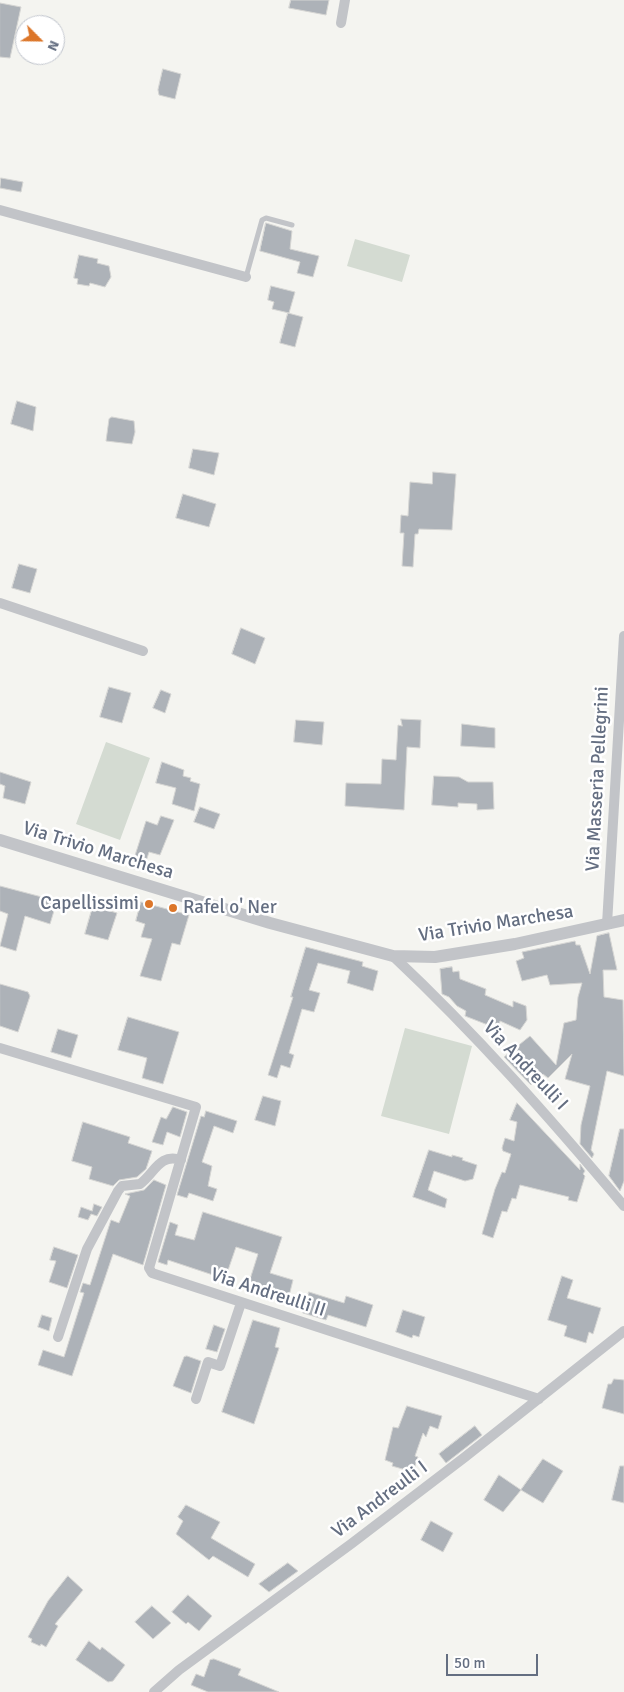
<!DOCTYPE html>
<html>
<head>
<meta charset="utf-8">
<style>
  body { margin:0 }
  #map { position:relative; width:624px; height:1692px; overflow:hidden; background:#f4f4f0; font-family:Signika,sans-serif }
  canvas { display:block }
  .north { position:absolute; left:15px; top:15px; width:50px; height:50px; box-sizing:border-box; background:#fff; border:1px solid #c1c5cd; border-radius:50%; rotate:113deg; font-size:14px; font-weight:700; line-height:20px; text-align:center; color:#646e81 }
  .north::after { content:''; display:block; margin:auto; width:18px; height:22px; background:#dc7629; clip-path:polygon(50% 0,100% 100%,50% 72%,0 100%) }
  .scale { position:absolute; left:446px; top:1654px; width:92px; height:22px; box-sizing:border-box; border:2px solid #646e81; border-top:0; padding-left:6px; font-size:15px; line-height:18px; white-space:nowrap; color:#646e81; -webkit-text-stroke:4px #fff; paint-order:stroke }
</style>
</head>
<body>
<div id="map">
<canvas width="624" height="1692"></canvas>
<div class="north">N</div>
<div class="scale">50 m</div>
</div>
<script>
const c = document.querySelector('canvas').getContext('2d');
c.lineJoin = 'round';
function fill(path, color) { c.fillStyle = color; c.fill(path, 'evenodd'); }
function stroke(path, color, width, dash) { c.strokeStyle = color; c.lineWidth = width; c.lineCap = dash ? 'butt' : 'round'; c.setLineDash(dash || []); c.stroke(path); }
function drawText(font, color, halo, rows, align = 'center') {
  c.font = font + ' Signika,sans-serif'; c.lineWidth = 5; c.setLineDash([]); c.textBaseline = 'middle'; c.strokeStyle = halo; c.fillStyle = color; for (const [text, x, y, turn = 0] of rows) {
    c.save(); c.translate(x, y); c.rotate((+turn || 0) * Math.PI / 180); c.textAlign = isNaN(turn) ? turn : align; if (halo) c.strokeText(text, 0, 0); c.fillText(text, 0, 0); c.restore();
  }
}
fill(new Path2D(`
  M355,239L410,255L402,282L347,266Z
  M106,742L150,758L120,840L76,824Z
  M405,1028L472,1046L449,1134L381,1116Z`), '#d4dbd2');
const building = new Path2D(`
  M291,0H329L326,15L289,8Z
  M0,3L21,7L10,58L0,57Z
  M163,69L181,74L175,99L159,95L158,90Z
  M1,178L23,182L21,192L0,188Z
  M266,223L292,231L290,249L319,256L313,277L297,273L300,262L260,251Z
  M79,255L98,259L97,263L109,266L111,277L105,287L90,283L89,286L77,284L78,279L74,278Z
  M271,286L295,292L289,313L272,309L274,302L268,300Z
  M288,313L303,317L295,347L280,343Z
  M17,401L36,407L33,431L11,424Z
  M112,417L134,421L135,432L132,444L106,441L109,419Z
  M193,449L219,453L214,475L189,468Z
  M433,472L456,474L452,530L419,529L418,534H415L413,567L402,566L404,533H400L401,515L408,516L410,482L432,484Z
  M183,494L216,504L209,527L176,518Z
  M19,564L37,569L30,593L12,588Z
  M241,628L265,638L255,664L232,654Z
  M109,687L131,693L122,723L100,717Z
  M161,690L171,694L165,713L153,708Z
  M401,719L421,720L420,748L407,747L404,810L345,806L346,783L381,784L382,759L396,760L398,725L402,726Z
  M296,720L324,722L322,745L294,742Z
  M462,724L495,728V748L461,746Z
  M162,762L184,770L183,776L191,778L190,781L200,784L194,811L172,804L176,788L156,783Z
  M0,772L31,782L25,804L3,798L5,786L0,784Z
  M434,776L459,777L468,782H493L494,809L477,810V804L458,803V807L432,805Z
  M200,807L220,814L214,829L194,822Z
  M161,816L174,820L160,855L149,852L143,871L131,868L146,821L157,825Z
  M0,886L57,901L50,924L25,916L16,951L0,946L8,914L0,911Z
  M141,902L189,915L180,945L172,943L161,981L140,976L152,939L141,937L145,924L136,921Z
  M93,906L117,913L108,940L85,934Z
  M609,933L617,970H603L604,997L623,1000L624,1076L607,1071L591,1150L594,1154L592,1158L580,1144L581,1125L590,1086L565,1079L572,1054L548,1078L543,1074L531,1085L504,1057L530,1036L556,1065L564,1023L576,1020L578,997L582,983L550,985L547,975L522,981L516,961L524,958L522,952L575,941L576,945H580L590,974L597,936Z
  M306,947L363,962L362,966L378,971L373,991L347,983L350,971L318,963L309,990L320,993L314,1012L302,1009L289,1053L294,1055L290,1068L281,1065L277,1078L268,1075L293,997H291Z
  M452,967L453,972L459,971L460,979L486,989L485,995L513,1007V1001L526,1006L527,1020L520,1030L500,1021L499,1025L489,1020L488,1025L465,1016L466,1011L457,1006L449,997L442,994L440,969Z
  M0,984L28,992L30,996L18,1032L0,1026Z
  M128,1017L179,1032L163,1084L142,1078L147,1058L118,1050Z
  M58,1029L78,1035L71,1058L51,1052Z
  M263,1096L281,1101L275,1126L255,1120Z
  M517,1103L580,1170V1164L585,1171L583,1174L585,1176L577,1202L568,1200L569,1197L520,1185L516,1199L512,1198L507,1212L502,1211L493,1238L482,1234L495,1189L502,1172L505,1173L511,1154L503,1151L502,1148L505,1138L514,1141L517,1122L510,1120Z
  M173,1107L187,1112L180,1137L167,1132L163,1145L152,1142L161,1117L166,1119Z
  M206,1111L237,1121L233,1133L214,1126L202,1162L212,1166L208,1186L217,1189L213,1201L189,1193L187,1198L177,1195L201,1116L204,1117Z
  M83,1122L130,1137L128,1143L152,1151L146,1169L137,1177L119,1180L113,1186L89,1179L92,1167L72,1161Z
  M620,1129H624V1181L620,1191L609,1176Z
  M429,1150L452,1157V1155L463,1158L462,1160L477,1165L473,1179L465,1181L434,1171L428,1190L447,1199L445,1208L413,1197Z
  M154,1180L166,1185L143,1265L113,1254L72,1376L38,1365L43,1350L64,1357L84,1293L80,1292L83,1283L90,1285L111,1220L119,1223L130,1196L125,1194L144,1190Z
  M94,1204L102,1207L97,1216L91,1214L88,1220L78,1217L81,1207L92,1211Z
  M203,1212L282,1237L270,1273L293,1280L287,1304L246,1292L258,1254L236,1247L225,1279L168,1260L167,1265L158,1262L170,1222L178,1225L175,1235L194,1240Z
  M54,1247L78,1255L67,1288L49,1282L56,1261L50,1260Z
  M562,1276L573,1280L567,1298L601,1308L593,1334L589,1332L586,1343L564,1336L567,1326L548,1320Z
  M309,1292L344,1303L346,1296L373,1305L366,1327L328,1315L326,1320L303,1313Z
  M403,1310L425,1317L419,1337L413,1335L412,1338L396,1332Z
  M42,1315L52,1318L49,1331L38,1327Z
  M253,1320L280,1328L275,1347L279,1348L254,1424L222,1412Z
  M214,1325L225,1329L217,1352L206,1349Z
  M187,1356L201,1361L191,1393L173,1386L184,1357Z
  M614,1379L624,1380V1414L602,1408L608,1384H611Z
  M407,1406L442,1416L438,1429L430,1426L426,1437L423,1433L415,1456L418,1457L413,1472L392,1466L393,1463L385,1460L393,1427L398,1428Z
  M475,1426L482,1435L446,1463L439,1454Z
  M543,1459L563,1471L543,1503L521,1490Z
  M620,1466H624V1503L612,1500Z
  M499,1475L521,1490L503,1512L484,1500Z
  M186,1505L220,1522L211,1538L255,1564L248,1577L213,1556L209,1560L176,1534L183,1521L178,1517Z
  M431,1521L453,1533L443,1552L421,1540Z
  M288,1563L298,1571L269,1592L259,1584Z
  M68,1576L83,1590L55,1624L58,1626L46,1647L41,1644L40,1646L31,1642L32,1639L28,1637L48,1601Z
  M188,1595L212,1616L199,1631L188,1622L186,1624L172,1612Z
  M152,1606L171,1623L153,1639L135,1622Z
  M89,1641L100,1650L102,1647L125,1665L113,1681L108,1682L76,1660Z
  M214,1659L241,1669L238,1675L279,1692H208L191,1685L196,1674L204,1677L210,1660Z`);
fill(building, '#adb2b8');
stroke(building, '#d5d5d3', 1);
stroke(new Path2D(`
  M246,277L262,220L266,218L292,225`), '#c2c4c8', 5);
stroke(new Path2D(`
  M341,23L345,0
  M0,210L246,277
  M0,603L143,651
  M607,924L624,636
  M393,956C476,1034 551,1119 624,1206
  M0,1048L196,1107L149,1268L152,1273L539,1399
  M58,1337L87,1249L118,1191L122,1186L140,1184C155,1173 159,1153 181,1160
  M196,1399L208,1362L220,1366L241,1303
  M154,1692L179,1670L351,1544L465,1457L624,1331`), '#c2c4c8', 10);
stroke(new Path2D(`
  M0,840L270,923L393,956L435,957L515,944L624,920`), '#c2c4c8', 12);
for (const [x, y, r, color] of [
  [149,904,5,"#dc7629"],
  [173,908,5,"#dc7629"]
]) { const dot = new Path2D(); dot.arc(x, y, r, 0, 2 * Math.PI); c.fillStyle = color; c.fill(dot); stroke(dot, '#fff', 2); }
drawText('19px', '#646e81', '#fff', [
  ["Via Masseria Pellegrini",598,779,-87],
  ["Via Trivio Marchesa",98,851,17],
  ["Via Trivio Marchesa",496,924,-9],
  ["Via Andreulli I",525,1066,47],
  ["Via Andreulli II",268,1293,18],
  ["Via Andreulli I",380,1500,-37]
]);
drawText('19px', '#646e81', '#fff', [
  ["Capellissimi",139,904],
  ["Rafel o' Ner",183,908,"left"]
], 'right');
</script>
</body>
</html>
